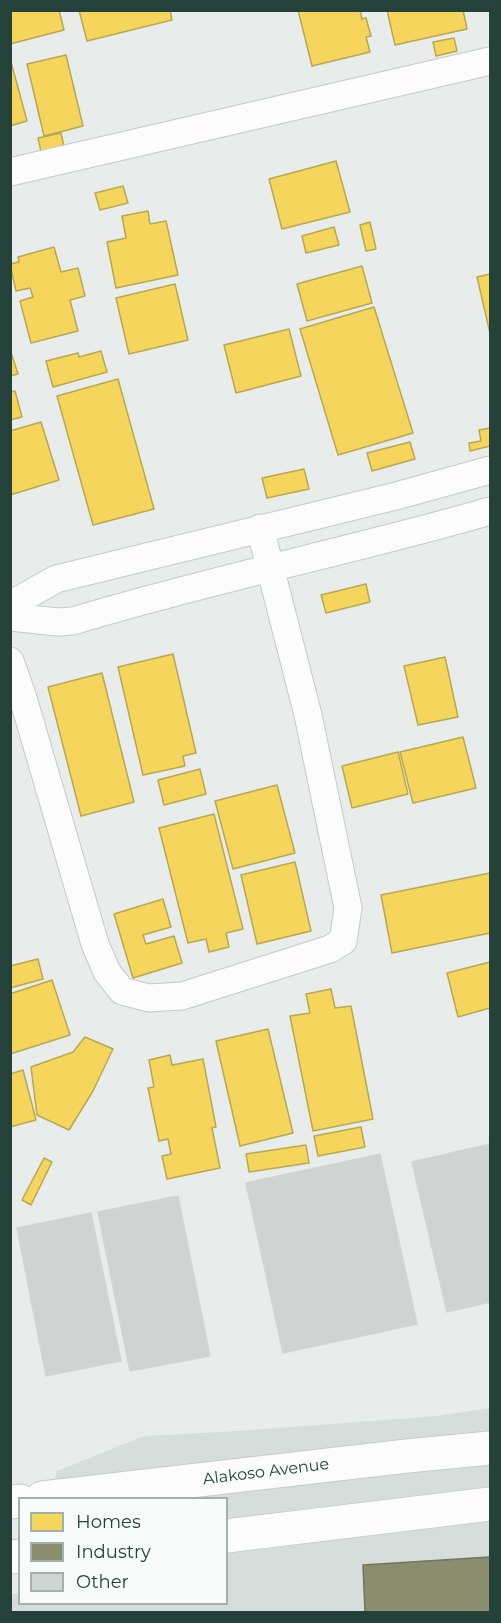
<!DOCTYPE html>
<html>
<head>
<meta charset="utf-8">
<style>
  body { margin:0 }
  #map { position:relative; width:501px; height:1623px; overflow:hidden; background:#e8edeb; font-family:Montserrat,sans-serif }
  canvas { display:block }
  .frame { position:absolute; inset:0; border:12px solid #24423a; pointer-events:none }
  .legend { position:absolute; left:18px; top:1497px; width:210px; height:108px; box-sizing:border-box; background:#f7fbf9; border:2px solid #a3b1ad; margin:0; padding:8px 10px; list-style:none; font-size:18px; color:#24423a }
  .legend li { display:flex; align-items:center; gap:12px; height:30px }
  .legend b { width:30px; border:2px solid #a3b1ad }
</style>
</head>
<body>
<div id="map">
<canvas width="501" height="1623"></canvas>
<div class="frame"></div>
<ul class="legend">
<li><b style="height:16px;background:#f6d55c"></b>Homes</li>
<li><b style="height:16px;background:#8c8c6e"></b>Industry</li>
<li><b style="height:16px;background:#cfd4d2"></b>Other</li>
</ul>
</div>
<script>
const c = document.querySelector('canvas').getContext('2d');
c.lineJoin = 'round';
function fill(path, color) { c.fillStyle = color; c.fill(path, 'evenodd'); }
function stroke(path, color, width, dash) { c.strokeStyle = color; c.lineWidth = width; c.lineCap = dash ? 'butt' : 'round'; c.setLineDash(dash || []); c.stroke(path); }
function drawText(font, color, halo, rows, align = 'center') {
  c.font = font + ' Montserrat,sans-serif'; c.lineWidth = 6; c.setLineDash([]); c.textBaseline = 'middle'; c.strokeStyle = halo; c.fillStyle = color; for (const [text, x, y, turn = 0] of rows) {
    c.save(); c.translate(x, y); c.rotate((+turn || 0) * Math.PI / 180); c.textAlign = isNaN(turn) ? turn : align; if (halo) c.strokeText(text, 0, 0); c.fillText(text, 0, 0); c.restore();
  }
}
fill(new Path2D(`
  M490,1408V1612H11L10,1594L19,1593L20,1604H226V1498H49L57,1471L144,1436L238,1431L437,1416Z`), '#d6dedb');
const homes = new Path2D(`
  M10,10H59L64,30L10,44Z
  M79,10H170L172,20L87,41Z
  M298,10H360L362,19L366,18L371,36L366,37L370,52L312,66Z
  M387,10H463L467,29L395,45Z
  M454,38L457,51L436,56L433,42Z
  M66,55L83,126L44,136L27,64Z
  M10,58L27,121L10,126Z
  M61,133L65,151L42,156L38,138Z
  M336,161L350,212L282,229L269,179Z
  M123,186L128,203L100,210L95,193Z
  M148,211L150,224L166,221L178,275L116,288L107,242L126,238L122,216Z
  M370,222L376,249L366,251L360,225Z
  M334,227L339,245L306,253L302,236Z
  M54,247L61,272L78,268L85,296L70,300L78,331L31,343L20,301L33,297L30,288L16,291L10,264L19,262L18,257Z
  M362,266L372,303L307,321L297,284Z
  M490,274V333L477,277Z
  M175,284L188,340L129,354L116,298Z
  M374,307L413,433L338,455L300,329Z
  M289,329L301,376L236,393L224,345Z
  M10,349L18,374L10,376Z
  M101,351L107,372L53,387L46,361L78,353L79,357Z
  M118,379L154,509L93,525L57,396Z
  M15,391L22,417L10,420V392Z
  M41,422L59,480L10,495V431Z
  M490,428V446L470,451L469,443L481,441L479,430Z
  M410,442L415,459L372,471L367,453Z
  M304,469L309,489L267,498L262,478Z
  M366,584L370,602L326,613L321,595Z
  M173,654L196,753L183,756L185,766L143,775L118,667Z
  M445,657L458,717L418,725L404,666Z
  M102,673L134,802L81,816L48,687Z
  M463,737L476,788L413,803L400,752Z
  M398,752L408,794L352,808L342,766Z
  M200,769L206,794L164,805L158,780Z
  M277,785L295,853L233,869L215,801Z
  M214,814L243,929L226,933L229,947L209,952L206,939L188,943L159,828Z
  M295,862L311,931L257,944L241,875Z
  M490,873V933L392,953L381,895Z
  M163,899L171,927L143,935L146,944L174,936L182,963L133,978L114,914Z
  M38,959L43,979L10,988V966Z
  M490,962V1008L458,1017L447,973Z
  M52,980L70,1035L10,1054V994Z
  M331,989L335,1008L351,1006L373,1119L313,1131L290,1016L310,1013L306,994Z
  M268,1029L293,1133L240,1146L216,1041Z
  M85,1037L113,1049L93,1091L69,1130L37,1115L31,1067L73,1052Z
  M170,1055L172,1065L203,1059L216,1127L212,1128L220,1168L167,1179L162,1156L171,1154L168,1139L159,1141L148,1088L154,1087L149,1060Z
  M23,1070L36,1120L10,1127V1074Z
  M361,1127L365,1147L318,1156L314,1136Z
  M306,1145L309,1163L249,1172L246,1154Z
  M44,1158L52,1162L31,1205L22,1200Z`);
fill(homes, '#f6d55c');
stroke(homes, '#b7a952', 1.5);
const industry = new Path2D(`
  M490,1557V1612H365L363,1565Z`);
fill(industry, '#8c8c6e');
stroke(industry, '#6d765e', 1.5);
const building = new Path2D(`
  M490,1144V1302L447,1312L412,1162Z
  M380,1154L417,1324L283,1353L246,1183Z
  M178,1196L210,1356L130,1371L98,1212Z
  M91,1213L121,1361L46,1376L17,1228Z`);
fill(building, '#cfd4d2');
stroke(building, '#d1d6d4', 1.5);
const minor = new Path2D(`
  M10,172L490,61
  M10,605L56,579L396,496L490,470
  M10,617L58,622L73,621C211,579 352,551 490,511
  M10,661L23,698L95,944L107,972L122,991L149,998L182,996L330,949L343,941L348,908L308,715L260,528`);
const tertiary = new Path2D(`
  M42,1498L407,1456L490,1448
  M10,1502L20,1501
  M226,1536L490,1504
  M10,1557L20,1556`);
stroke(minor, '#c5cac8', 29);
stroke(tertiary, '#c5cac8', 35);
stroke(minor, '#fcfcfc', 27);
stroke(tertiary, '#fcfcfc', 33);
drawText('16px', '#24423a', '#f7fbf9', [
  ["Alakoso Avenue",266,1472,-7]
]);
</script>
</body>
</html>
